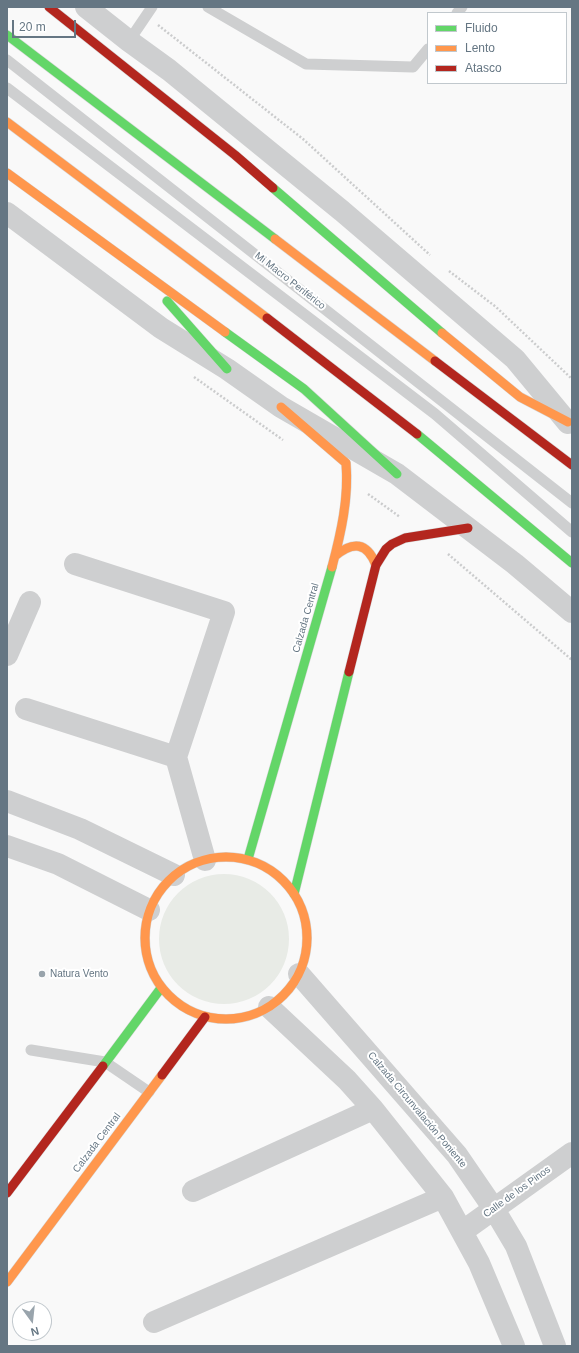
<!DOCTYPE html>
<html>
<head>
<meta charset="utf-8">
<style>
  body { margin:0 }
  #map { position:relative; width:579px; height:1353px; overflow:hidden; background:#f9f9f9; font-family:Arial,sans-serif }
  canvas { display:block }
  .frame { position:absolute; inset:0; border:8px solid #657683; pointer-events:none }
  .legend { position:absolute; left:427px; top:12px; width:140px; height:72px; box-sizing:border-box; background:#fff; border:1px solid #c1c8cd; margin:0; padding:5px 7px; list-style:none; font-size:12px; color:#657683 }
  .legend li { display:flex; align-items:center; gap:8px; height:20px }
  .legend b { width:20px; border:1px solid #c1c8cd }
  .north { position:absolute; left:12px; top:1301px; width:40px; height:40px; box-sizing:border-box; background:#fff; border:1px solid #c1c8cd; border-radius:50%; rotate:165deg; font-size:11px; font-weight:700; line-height:16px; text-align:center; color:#657683 }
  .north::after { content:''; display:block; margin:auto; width:14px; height:18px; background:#99a4ac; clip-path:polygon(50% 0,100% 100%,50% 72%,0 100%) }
  .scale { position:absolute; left:12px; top:20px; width:64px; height:18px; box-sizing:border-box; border:2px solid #657683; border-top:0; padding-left:5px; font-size:12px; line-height:14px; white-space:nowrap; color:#657683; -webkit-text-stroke:3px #fff; paint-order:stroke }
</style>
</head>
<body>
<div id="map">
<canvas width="579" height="1353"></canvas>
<div class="frame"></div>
<ul class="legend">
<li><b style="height:5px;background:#63d668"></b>Fluido</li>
<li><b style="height:5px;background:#ff974d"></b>Lento</li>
<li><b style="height:5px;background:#b3261e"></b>Atasco</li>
</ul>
<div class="north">N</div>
<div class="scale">20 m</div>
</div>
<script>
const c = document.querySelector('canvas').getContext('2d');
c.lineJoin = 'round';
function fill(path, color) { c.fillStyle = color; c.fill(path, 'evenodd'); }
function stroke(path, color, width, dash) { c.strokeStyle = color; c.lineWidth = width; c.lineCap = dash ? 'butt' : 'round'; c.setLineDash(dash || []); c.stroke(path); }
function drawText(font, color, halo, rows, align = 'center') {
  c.font = font + ' Arial,sans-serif'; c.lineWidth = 4; c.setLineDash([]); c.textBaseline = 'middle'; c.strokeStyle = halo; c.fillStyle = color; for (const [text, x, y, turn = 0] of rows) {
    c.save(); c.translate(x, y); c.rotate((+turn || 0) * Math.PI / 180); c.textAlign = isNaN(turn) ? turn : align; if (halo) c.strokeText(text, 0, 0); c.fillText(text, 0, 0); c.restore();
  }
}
fill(new Path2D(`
  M159 939a65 65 0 1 1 130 0a65 65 0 1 1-130 0Z`), '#e8ebe6');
const fast = new Path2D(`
  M7,35L275,239
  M273,188L442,333
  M167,301L227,369
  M225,332L304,389L397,474
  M417,434L572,563
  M248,859L332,567
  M294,894L349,672
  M103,1066L161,988`);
const slow = new Path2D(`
  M7,122L267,318
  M7,173L225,332
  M275,239L435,361
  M442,333L520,397L568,422
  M281,407L346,463C349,498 341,533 332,567
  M335,556C353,541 367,542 376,565
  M145 938a81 81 0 1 1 162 0a81 81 0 1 1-162 0Z
  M7,1282L162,1075`);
const jam = new Path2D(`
  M49,7L235,155L273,188
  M267,318L417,434
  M435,361L572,465
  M349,672L376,565L386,549L392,544L405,538L468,528
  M162,1075L205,1017
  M7,1193L103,1066`);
stroke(fast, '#d5d6d7', 10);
stroke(slow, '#d5d6d7', 10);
stroke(jam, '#d5d6d7', 10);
stroke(new Path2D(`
  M158,25L303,139L430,255
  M449,271L496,307L572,379
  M194,377L283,440
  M368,494L400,517
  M448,554L572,660`), '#cbcccd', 2.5, [2, 2]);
stroke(new Path2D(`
  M208,7L306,64L413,67L428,49
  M457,13L462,7
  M129,41L152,7
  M7,60L572,503
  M7,88L435,414L572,532
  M31,1050L105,1062L149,1092`), '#cecfd0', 11);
stroke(new Path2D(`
  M86,7L129,41L169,70L342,211L515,359L568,423
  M7,213L161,328L227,369L281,407L397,474L515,564L572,612
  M75,564L224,612L176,757L205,860
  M7,655L30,602
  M26,709L176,757
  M7,801L80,829L174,875
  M7,846L58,864L149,910
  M299,974L457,1155L494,1209L516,1246L555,1346
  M269,1007L347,1080L373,1109L443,1197L479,1263L514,1346
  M193,1191L373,1109
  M463,1231L572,1153
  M154,1322L443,1197`), '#cecfd0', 22);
stroke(fast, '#63d668', 9);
stroke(slow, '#ff974d', 9);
stroke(jam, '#b3261e', 9);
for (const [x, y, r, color] of [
  [42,974,4,"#99a4ac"]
]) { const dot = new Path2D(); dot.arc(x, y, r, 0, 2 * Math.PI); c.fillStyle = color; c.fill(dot); stroke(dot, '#fff', 1.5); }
drawText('10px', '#657683', '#fff', [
  ["Mi Macro Periférico",290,281,38],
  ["Calzada Central",306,618,-74],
  ["Calzada Circunvalación Poniente",417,1110,50],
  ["Calzada Central",97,1143,-53],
  ["Calle de los Pinos",517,1192,-36]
]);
drawText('10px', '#657683', '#fff', [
  ["Natura Vento",50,974]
], 'left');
</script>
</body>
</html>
